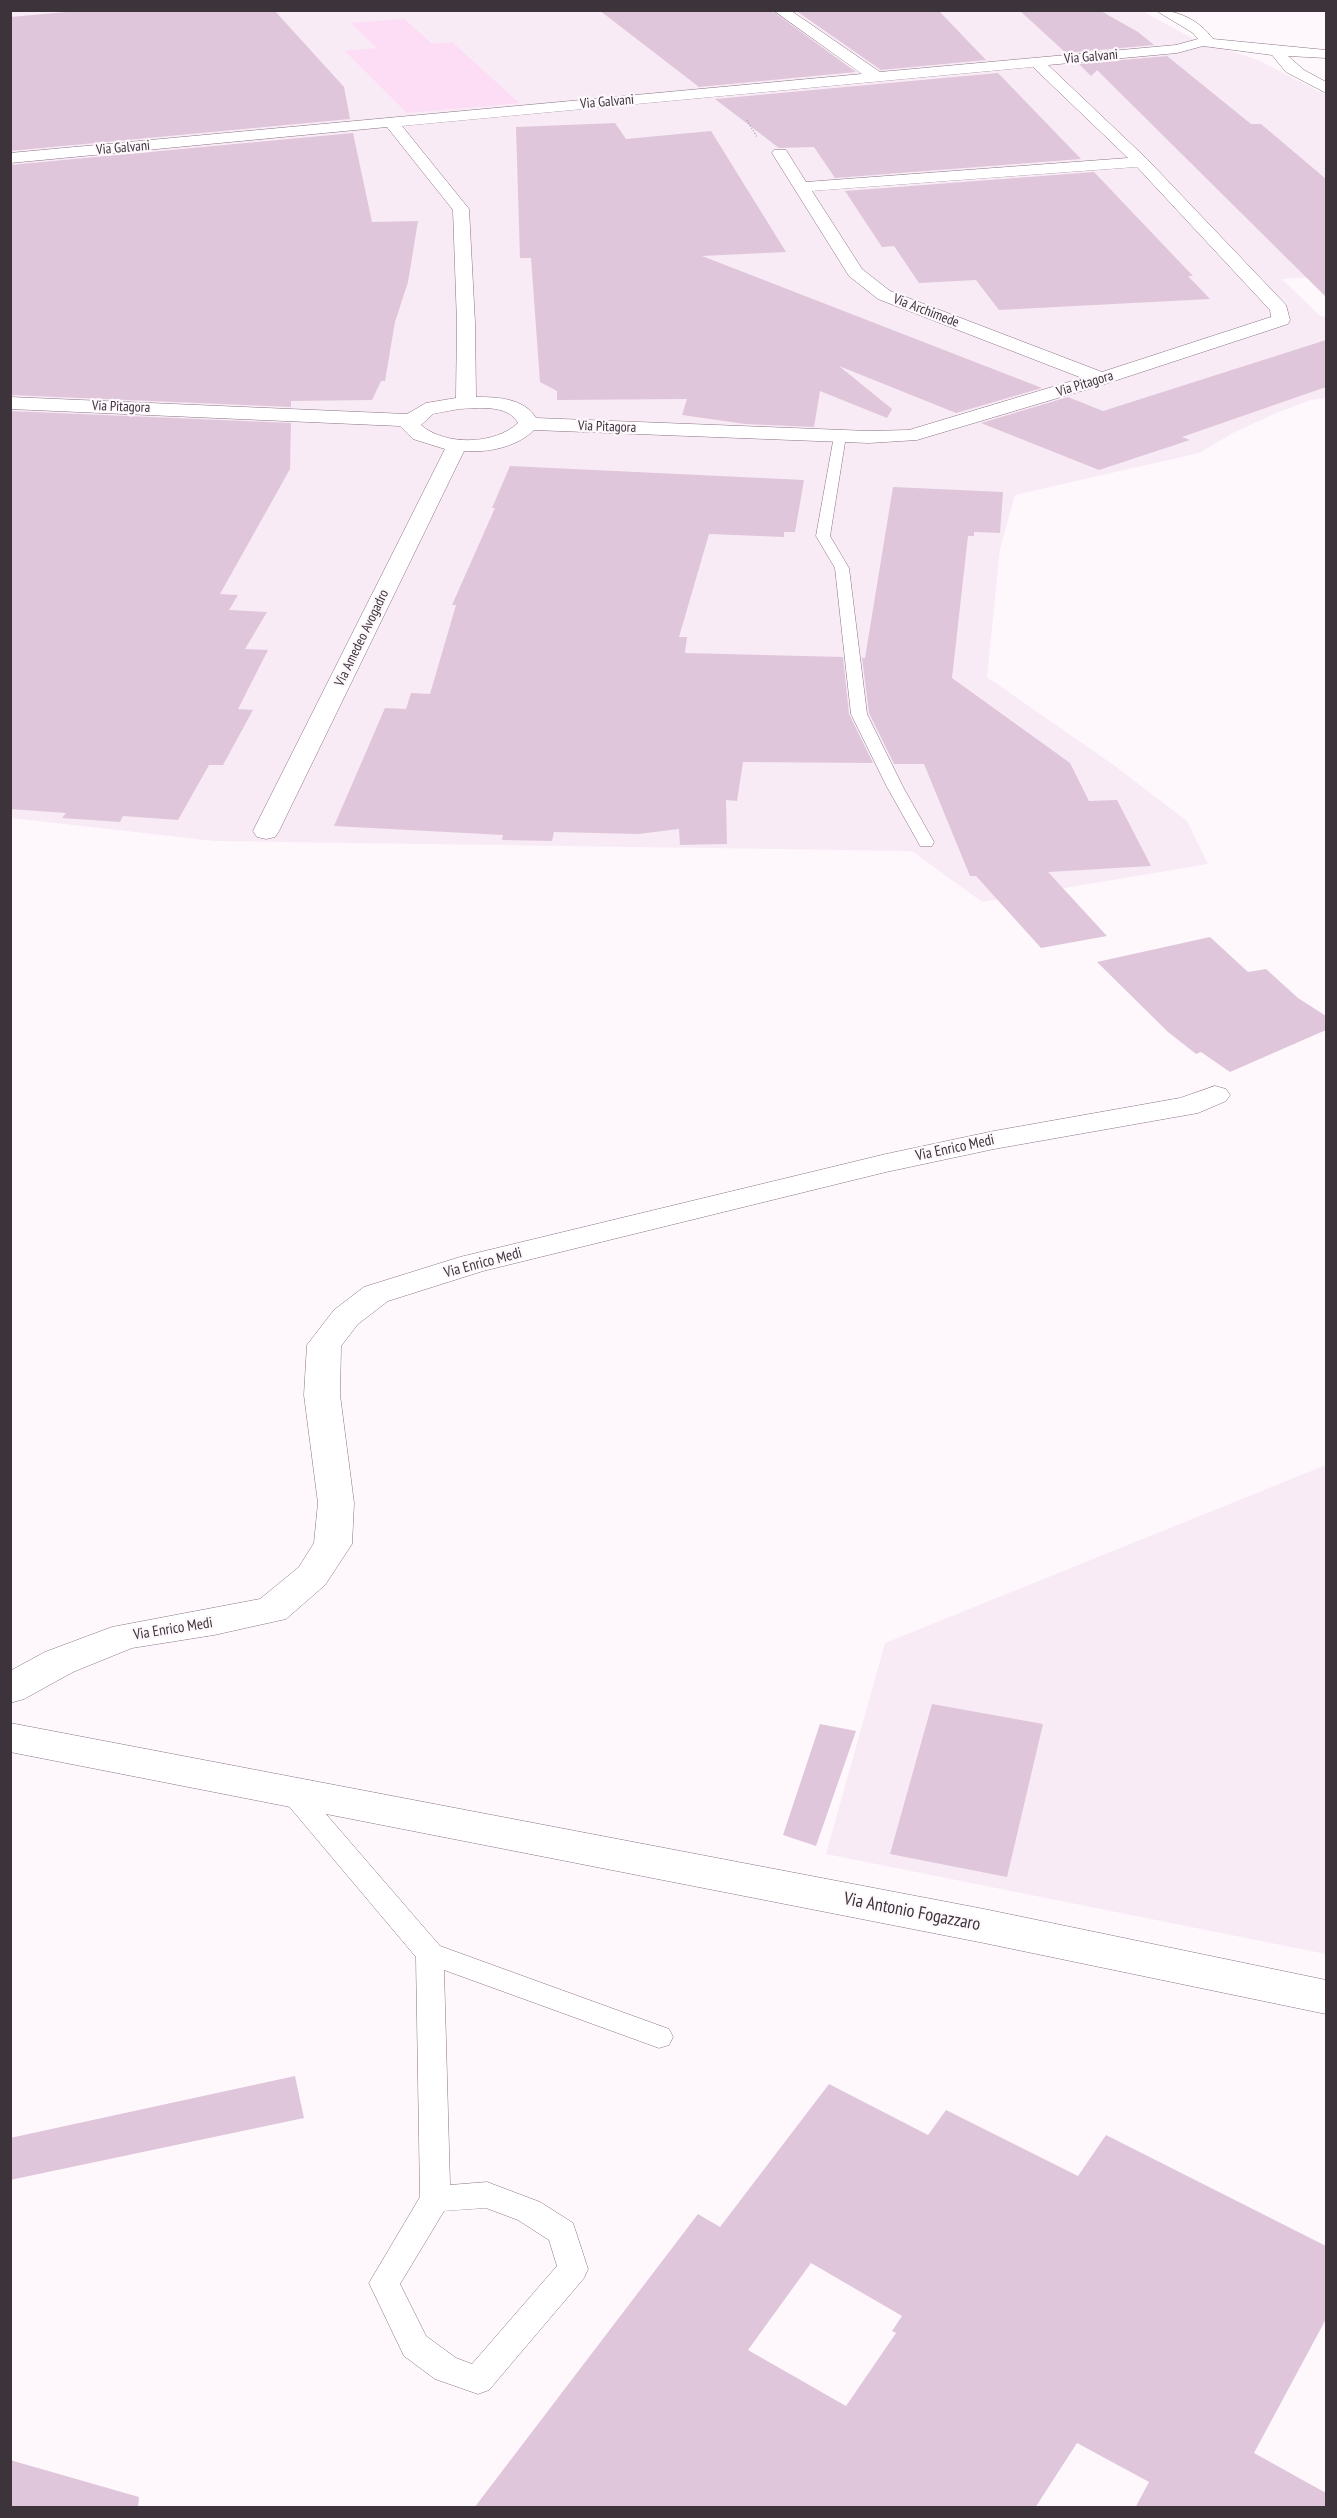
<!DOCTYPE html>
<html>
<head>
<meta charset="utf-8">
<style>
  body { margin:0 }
  #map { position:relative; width:1337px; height:2518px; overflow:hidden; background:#fef8fd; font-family:"PT Sans Narrow",sans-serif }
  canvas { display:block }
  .frame { position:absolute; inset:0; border:12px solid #3d333b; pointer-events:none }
</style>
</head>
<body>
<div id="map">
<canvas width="1337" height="2518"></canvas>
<div class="frame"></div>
</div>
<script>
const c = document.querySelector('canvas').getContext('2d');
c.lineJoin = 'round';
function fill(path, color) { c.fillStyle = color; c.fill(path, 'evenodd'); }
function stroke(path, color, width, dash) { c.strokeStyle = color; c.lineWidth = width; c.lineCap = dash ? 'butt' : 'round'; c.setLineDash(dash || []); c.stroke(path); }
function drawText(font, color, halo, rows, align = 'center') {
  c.font = font + ' "PT Sans Narrow",sans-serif'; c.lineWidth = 4.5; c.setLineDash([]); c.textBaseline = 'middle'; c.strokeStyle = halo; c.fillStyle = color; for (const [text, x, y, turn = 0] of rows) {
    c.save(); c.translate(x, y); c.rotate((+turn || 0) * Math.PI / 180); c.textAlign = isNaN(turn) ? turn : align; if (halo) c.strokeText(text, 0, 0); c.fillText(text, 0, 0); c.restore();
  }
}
fill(new Path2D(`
  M11,11H1142L1192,38L1258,60L1326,95V276L1282,279L1320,316L1326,317V398L1311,400L1276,413L1233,433L1199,453L1015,495L1000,549L987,677L1115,766L1187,821L1208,864L982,902L912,851L214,841L11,818Z
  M1326,1465V1954L826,1854L885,1643Z`), '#f8ebf5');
fill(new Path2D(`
  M404,19L432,44L452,42L519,103L407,113L345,51L377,48L351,23Z`), '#fddcf6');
fill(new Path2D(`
  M89,10H274L344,87L350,119L10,151V17Z
  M599,10H771L856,72L699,87Z
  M795,10H938L986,60L881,70Z
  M1019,10H1099L1138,32L1154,45L1066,53Z
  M1167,56L1251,124H1261L1326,179V297L1097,70L1091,76L1079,64Z
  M998,73L1081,159L835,178L814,147L779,148L715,99Z
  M615,123L626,139L711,131L786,252L702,256L1042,388L956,413L839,366L892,409L887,418L820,391L814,427L745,424L682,415L687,399L557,400V391L540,382L531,258H520L516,127Z
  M353,133L372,222L418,221L408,282L395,322L385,381H381L372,400L291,401V407L10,395V165Z
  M1094,172L1193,276H1188L1210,299L999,310L976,280L919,283L894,246L882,247L845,191Z
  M1326,340V387L1182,437L1190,440L1099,470L981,423L1068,397L1103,411Z
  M10,411L291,423L290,469L220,594L238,595L229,610L267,612L245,649L268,650L238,709L253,710L223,765H209L178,820L123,816L120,822L62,818L66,813L10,809Z
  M510,466L804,480L795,532H784V537L709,534L679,637H687L685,653L843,657L849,714L873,763L743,762L737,801L726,800L727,844L680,845L679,829L638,834L554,832L552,841L502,840L503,835L334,826L385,708L406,709L411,693L430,694L456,605H452L495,508H492Z
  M893,487L1003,492L1000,533L974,532V536H968L952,678L1070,763L1089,801L1117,800L1151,866L1048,872L1107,936L1041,948L976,876H970L924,764H894L869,713L862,658H865Z
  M1210,937L1248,972L1266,969L1298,998L1326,1016V1030L1230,1072L1201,1052L1196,1054L1168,1032L1097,962Z
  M932,1704L1043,1724L1007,1877L890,1854Z
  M820,1724L856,1731L816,1846L783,1835Z
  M295,2076L304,2118L10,2180V2138Z
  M829,2084L928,2135L946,2110L1078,2176L1106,2135L1326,2246V2319L1254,2453L1326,2493V2508H1135L1149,2482L1077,2443L1035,2508H474L698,2214L720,2227ZM811,2263L902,2316L892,2331L896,2333L846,2406L748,2350Z
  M10,2460L139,2497L138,2508H10Z`), '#e0c6db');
const lane = new Path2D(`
  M840,432L846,436L830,536L849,568L867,714L903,787L934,842L932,846H920L918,842L887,787L851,714L835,568L816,536L834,436Z
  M291,1781L300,1784L440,1946L669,2029L673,2037L669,2045L659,2048L444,1970L450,2185L487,2182L540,2202L573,2223L588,2269L584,2278L489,2390L478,2394L435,2379L404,2356L369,2283L420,2197L416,1957L282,1798L278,1791L282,1784ZM486,2208L518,2220L549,2240L557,2266L472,2364L456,2358L426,2336L400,2284L444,2211Z`);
const street = new Path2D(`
  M773,10H790L880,72L1176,45L1198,39L1193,33L1155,10C1178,10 1199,20 1213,39L1326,50V58L1288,56L1304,70L1326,82V93L1286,72L1272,55L1203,46L1177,53L1048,65L1147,159L1286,305L1290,320L1288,324L1108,383L917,440L869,443L534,430C517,447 488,453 464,451L279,831L275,837L266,839L257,837L253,831L445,449L413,439L400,426L10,409V397L407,414L426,403L456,398L457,323L453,210L387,127L10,163V153L862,74ZM1033,67L1128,158L806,182L786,150H774L772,153L849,276L878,299L1082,378L909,430L869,431L536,418C524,398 497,397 476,397L475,323L469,209L402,126ZM1137,167L1270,310L1271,317L1102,372L890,291L862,269L812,191ZM459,409C477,408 508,404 518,423C495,445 445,446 421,425L433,414Z
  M1215,1086L1226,1089L1230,1095L1226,1101L1198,1113L994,1149L886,1172L483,1271L388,1301L358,1324L341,1346L340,1395L354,1503L352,1544L325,1585L286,1619L214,1635L132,1648L73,1672L24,1699L10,1703V1671L45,1652L112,1627L260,1599L299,1567L314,1543L318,1503L304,1395L307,1345L334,1310L364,1287L460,1257L886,1154L994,1131L1180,1098Z
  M10,1723L984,1909L1326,1980V2014L984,1943L10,1752Z`);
stroke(lane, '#8b7386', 1);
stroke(street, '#8b7386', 1);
stroke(new Path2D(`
  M747,120L757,137`), '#aca4aa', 1.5, [1, 2]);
fill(lane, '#fff');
fill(street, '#fff');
drawText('14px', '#3d333b', '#fef8fd', [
  ["Via Galvani",1091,57,-5],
  ["Via Galvani",607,102,-5],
  ["Via Galvani",123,148,-5],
  ["Via Archimede",926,311,21],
  ["Via Pitagora",1085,384,-17],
  ["Via Pitagora",121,407,2],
  ["Via Pitagora",607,427,2],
  ["Via Amedeo Avogadro",362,638,-64]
]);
drawText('15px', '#3d333b', '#fef8fd', [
  ["Via Enrico Medi",955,1148,-12],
  ["Via Enrico Medi",483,1263,-15],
  ["Via Enrico Medi",173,1629,-9]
]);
drawText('18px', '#3d333b', '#fef8fd', [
  ["Via Antonio Fogazzaro",912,1912,11]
]);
</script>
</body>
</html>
